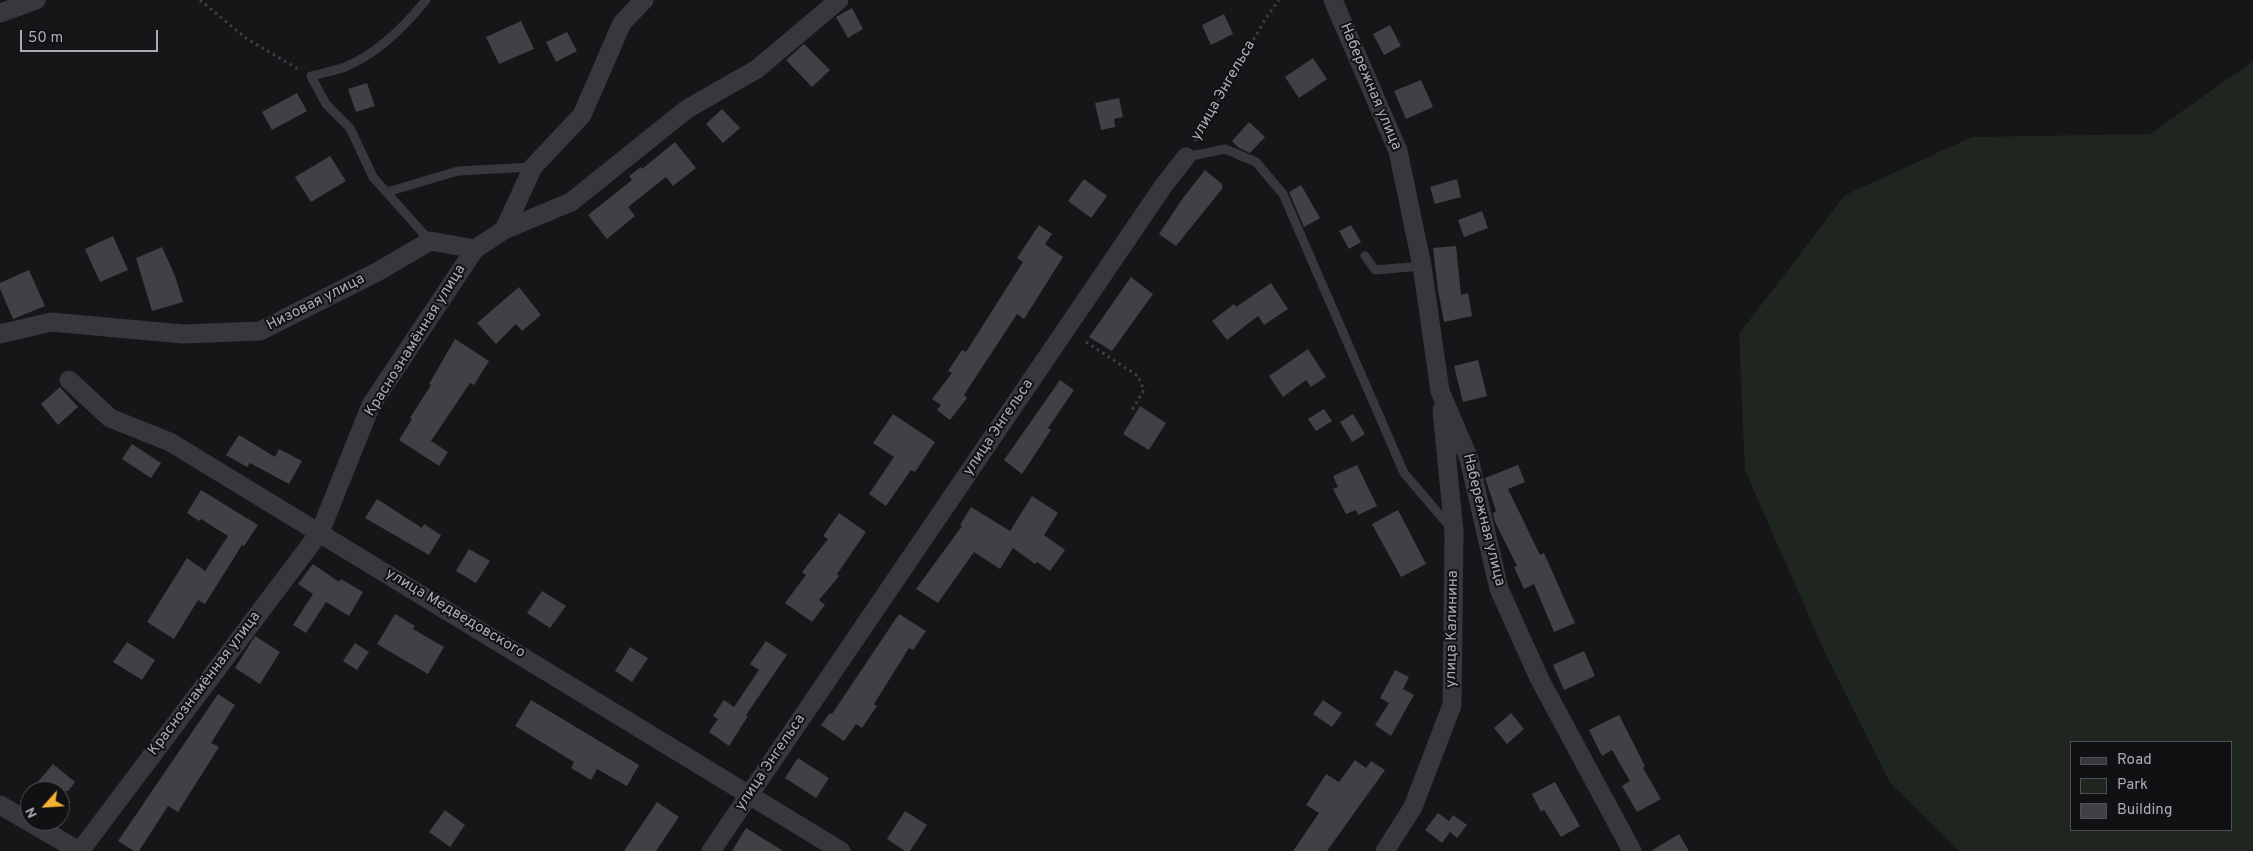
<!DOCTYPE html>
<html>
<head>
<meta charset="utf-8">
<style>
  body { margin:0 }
  #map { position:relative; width:2253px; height:851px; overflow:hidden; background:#161618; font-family:Overpass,sans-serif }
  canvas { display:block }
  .legend { position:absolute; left:2070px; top:741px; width:162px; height:90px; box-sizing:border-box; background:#111113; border:1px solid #4d4f55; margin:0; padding:6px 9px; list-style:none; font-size:15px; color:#a8adb8 }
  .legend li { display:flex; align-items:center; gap:10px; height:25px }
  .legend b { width:25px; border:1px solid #4d4f55 }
  .north { position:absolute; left:20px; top:781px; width:50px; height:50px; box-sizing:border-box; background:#111113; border:1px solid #4d4f55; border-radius:50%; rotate:244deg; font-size:14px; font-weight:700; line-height:20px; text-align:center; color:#a8adb8 }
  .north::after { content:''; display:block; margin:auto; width:18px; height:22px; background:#f2b134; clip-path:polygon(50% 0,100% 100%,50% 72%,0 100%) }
  .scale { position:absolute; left:20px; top:30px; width:138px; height:22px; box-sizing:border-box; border:2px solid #a8adb8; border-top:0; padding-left:6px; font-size:15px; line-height:18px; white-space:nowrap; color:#a8adb8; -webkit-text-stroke:4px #111113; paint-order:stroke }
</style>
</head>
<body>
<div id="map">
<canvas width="2253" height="851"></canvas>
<ul class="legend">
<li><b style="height:6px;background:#37383d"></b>Road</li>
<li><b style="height:14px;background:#1e261f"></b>Park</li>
<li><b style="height:14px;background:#404145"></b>Building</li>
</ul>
<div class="north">N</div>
<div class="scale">50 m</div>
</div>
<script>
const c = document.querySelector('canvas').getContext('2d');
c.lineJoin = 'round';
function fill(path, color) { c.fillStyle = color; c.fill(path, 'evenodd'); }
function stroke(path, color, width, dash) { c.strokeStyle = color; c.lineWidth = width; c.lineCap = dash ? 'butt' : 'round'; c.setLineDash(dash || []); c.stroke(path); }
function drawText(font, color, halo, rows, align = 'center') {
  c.font = font + ' Overpass,sans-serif'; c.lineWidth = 4; c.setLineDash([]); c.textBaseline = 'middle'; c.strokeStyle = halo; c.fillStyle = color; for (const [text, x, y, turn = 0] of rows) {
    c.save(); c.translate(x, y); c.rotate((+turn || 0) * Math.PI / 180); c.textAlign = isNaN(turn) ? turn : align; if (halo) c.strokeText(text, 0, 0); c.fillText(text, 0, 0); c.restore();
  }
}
fill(new Path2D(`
  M2253,61V851H1959L1890,783L1825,653L1745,470L1739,334L1845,195L1972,137L2150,134ZM2072,742H2232V830H2072Z`), '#1e261f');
fill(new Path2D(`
  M852,8L863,29L848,38L836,17Z
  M1224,14L1233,34L1211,45L1202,25Z
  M521,21L534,49L499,64L486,37Z
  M1390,25L1401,46L1384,55L1373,34Z
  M567,32L577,51L556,62L546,42Z
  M804,44L830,70L812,87L786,60Z
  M1313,58L1327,79L1299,98L1285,77Z
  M1421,80L1433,107L1406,119L1394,91Z
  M367,83L375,106L356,112L348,89Z
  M297,93L307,111L272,130L262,112Z
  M1119,98L1123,117L1114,119L1115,127L1101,130L1095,103Z
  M722,109L740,128L723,143L706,124Z
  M1249,122L1265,137L1250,153L1239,148L1232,141Z
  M675,142L696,168L673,186L666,177L628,207L635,216L607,239L588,215L632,180L629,176L641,167L642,169Z
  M330,156L346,181L311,202L295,177Z
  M1205,170L1222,184V189L1176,246L1159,234L1183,198Z
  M1084,179L1107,196L1091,218L1068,201Z
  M1457,179L1461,197L1435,204L1430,187Z
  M1301,185L1320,218L1304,227L1289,192Z
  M1482,211L1488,228L1464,237L1458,220Z
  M1039,225L1052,234L1045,244L1063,257L1024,319L1017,314L964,395L967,398L950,420L937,410L941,405L932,399L952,373L948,371L962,350L966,352L1023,262L1017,258Z
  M1351,225L1361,242L1349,249L1339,231Z
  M113,236L128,270L100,282L85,249Z
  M1456,246L1461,295L1468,293L1472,316L1444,322L1438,290L1433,248Z
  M162,247L175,276L183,302L152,311L136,258Z
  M29,270L45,306L13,319L0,289V283Z
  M1131,277L1153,294L1112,351L1089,337Z
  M1271,283L1288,309L1264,325L1258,316L1227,340L1212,321L1234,304L1236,307Z
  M519,287L541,315L522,331L516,324L496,344L477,323Z
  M455,339L489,361L474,385L470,383L431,441L448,452L439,466L399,440L412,419L410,418L431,385L429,384Z
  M1308,349L1326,377L1311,387L1306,380L1283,397L1269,376Z
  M1478,360L1487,396L1463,402L1454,366Z
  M1060,380L1074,390L1048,428L1051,430L1022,474L1004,460Z
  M60,387L78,407L58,425L41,404Z
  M1140,406L1166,423L1149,450L1123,434Z
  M1324,409L1332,421L1316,431L1308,419Z
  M893,414L935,442L915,472L911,470L886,506L869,494L894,457L873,443Z
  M1353,414L1365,434L1352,442L1340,422Z
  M239,435L275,457L279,449L302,461L289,484L250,463L247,467L226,455Z
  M132,444L161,463L151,478L122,459Z
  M1357,465L1377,506L1358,515L1356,510L1346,514L1333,489L1338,487L1333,476Z
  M1518,465L1525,482L1508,489L1540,555L1544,553L1575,623L1554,632L1534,584L1524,589L1514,567L1517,566L1495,522L1493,513L1496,511L1485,478Z
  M201,490L258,525L244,546L242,545L205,604L198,600L174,639L147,622L187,558L205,571L228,536L201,519L199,521L187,513Z
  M1032,496L1058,513L1044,535L1065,550L1050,571L1037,562L1035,564L1013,548L1000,569L974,552L938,603L916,589L962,526L960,525L971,507L1010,531Z
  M377,499L422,528L424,524L441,535L429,555L365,518Z
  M1398,510L1426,564L1401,577L1372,524Z
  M839,513L866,532L837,574L839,576L819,600L825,605L812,622L785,603L806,575L802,572L828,539L823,536Z
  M469,549L490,561L476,583L456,571Z
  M313,564L339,582L341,579L363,592L349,616L326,602L306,633L293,625L313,594L298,584Z
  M542,591L566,606L550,628L527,613Z
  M395,614L415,626L413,629L444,647L428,674L377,644Z
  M899,614L926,631L913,650L909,648L874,704L877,706L862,728L856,724L844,741L821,725L830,713L832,714Z
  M255,636L280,652L260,684L235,668Z
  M766,641L787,655L746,715L748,716L729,746L709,732L718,719L713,716L724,700L734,707L759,670L750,664Z
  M127,642L155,660L142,680L113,662Z
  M355,643L369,652L357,670L343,661Z
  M630,647L648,658L632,682L615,671Z
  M1584,651L1595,676L1564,690L1553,665Z
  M1395,670L1409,677L1403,689L1414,695L1391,736L1375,725L1389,703L1380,698Z
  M218,694L235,705L211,743L219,747L178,812L168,806L139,851H134L118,841Z
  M531,700L639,765L627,786L597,769L591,780L571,768L574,762L515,726Z
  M1323,700L1342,713L1332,727L1313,714Z
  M1511,713L1524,729L1507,744L1494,728Z
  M1619,715L1645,766L1643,768L1661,799L1637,812L1622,786L1630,781L1612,750L1602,756L1589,730Z
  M798,758L829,778L816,798L785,778Z
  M1355,760L1366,768L1371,761L1385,770L1327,851H1293L1319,813L1306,805L1326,774L1339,782Z
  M53,764L75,782L68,791H46L37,783Z
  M1555,782L1580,826L1561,837L1544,810L1541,812L1532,794Z
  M657,802L679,817L656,851H624Z
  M445,810L465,825L450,847L429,832Z
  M905,811L927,825L910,851H905L887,839Z
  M1438,813L1449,821L1453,815L1467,825L1457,838L1450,832L1442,843L1425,830Z
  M746,828L783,851H732Z
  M1679,834L1689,851H1651Z`), '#404145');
stroke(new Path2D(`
  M200,0L247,39L300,70
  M1195,141L1266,18L1279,0
  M1086,342L1138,376L1144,390L1132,410`), '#3d3f44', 3, [2.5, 4]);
stroke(new Path2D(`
  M426,0C405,26 377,54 345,67C334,71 322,73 311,76L326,104L350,128L373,177L430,241
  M1186,157L1225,149L1256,162L1283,194L1404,473L1451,528
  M387,192L458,171L532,167
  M1365,256L1375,270L1422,266`), '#37383d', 9);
stroke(new Path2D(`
  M1333,0L1398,151L1422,266L1440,391L1469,459L1499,589L1540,680L1632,851
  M0,13L36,0
  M504,230L533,167L582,115L622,23L644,0
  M0,334L51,322L183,334L260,331L377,272L430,241L475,249
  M69,380L110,418L170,442L841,851
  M0,805L79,851
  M80,851L320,532L371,405L475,249L504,230L571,202L687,109L757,69L839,0
  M711,851L1164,185L1186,157
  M1385,851L1413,807L1452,705L1454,532L1442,410`), '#37383d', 19);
drawText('15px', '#a8adb8', '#111113', [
  ["Набережная улица",1370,87,67],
  ["улица Энгельса",1224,91,-60],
  ["Низовая улица",316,303,-27],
  ["Краснознамённая улица",416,341,-58],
  ["улица Энгельса",999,428,-56],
  ["Набережная улица",1483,520,76],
  ["улица Медведовского",455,614,31],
  ["улица Калинина",1453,629,-89],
  ["Краснознамённая улица",205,684,-53],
  ["улица Энгельса",771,763,-56]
]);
</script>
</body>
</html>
